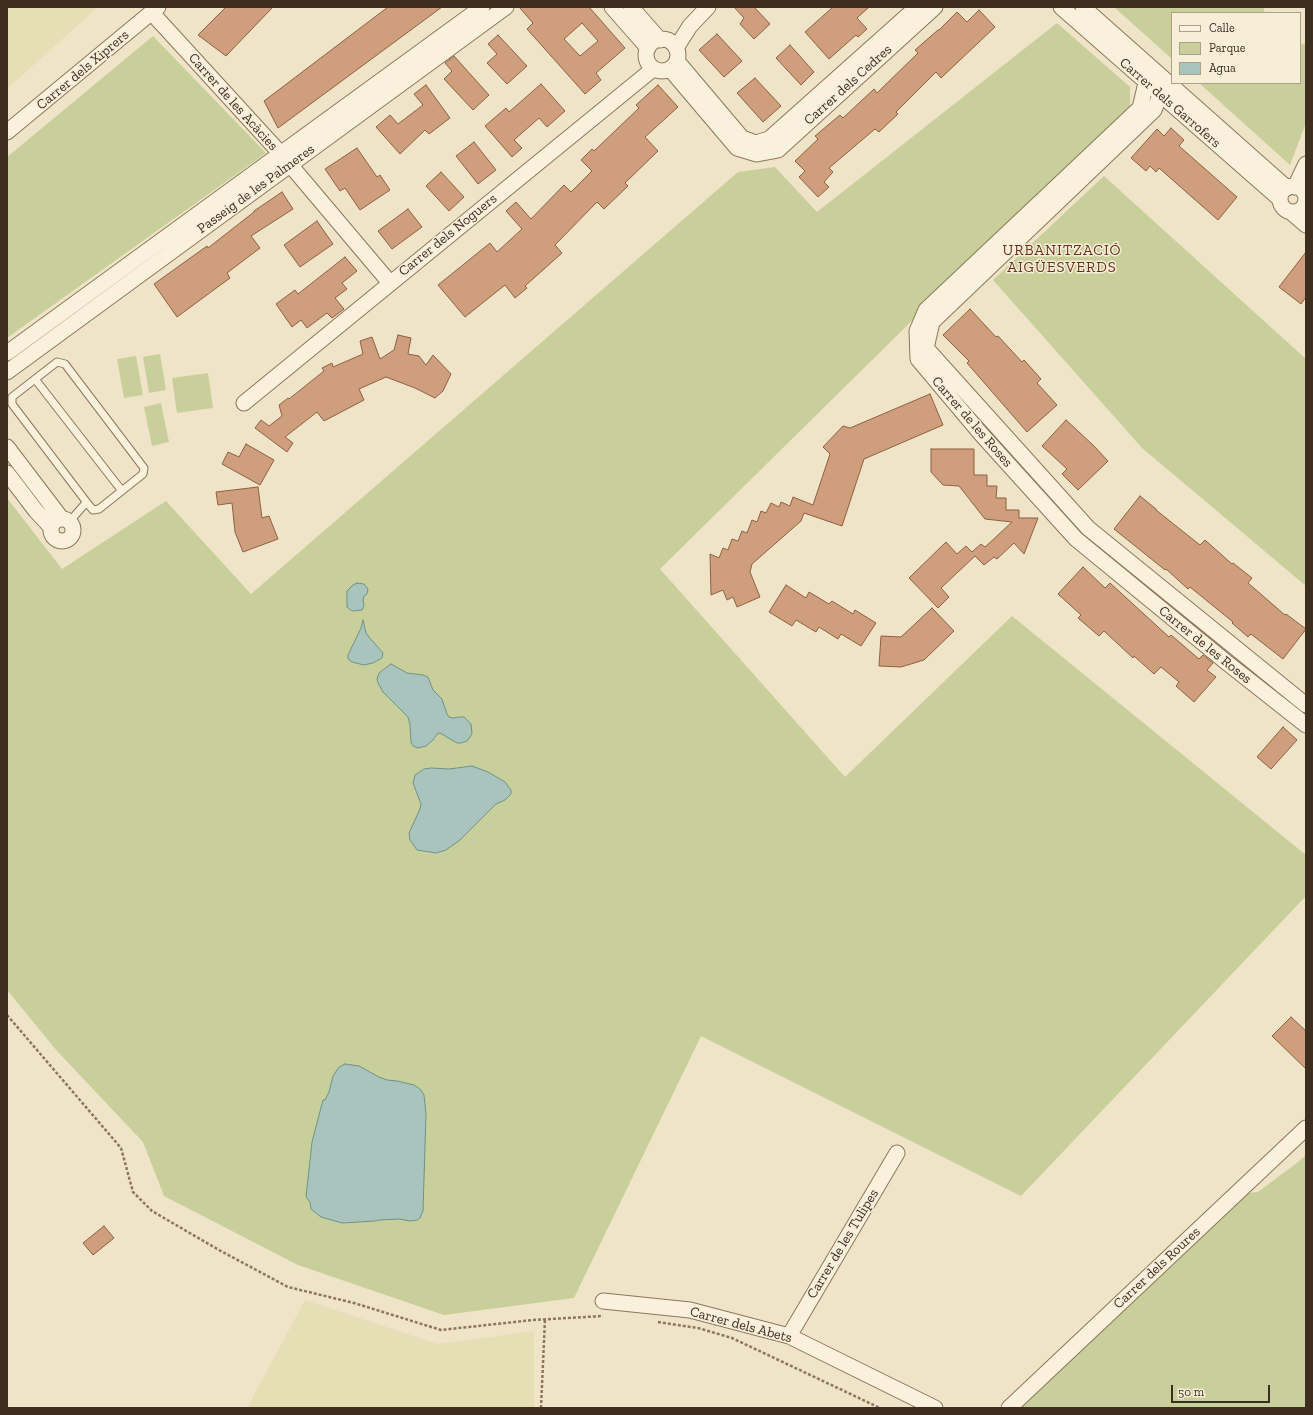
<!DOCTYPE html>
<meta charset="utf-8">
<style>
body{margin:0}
#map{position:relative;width:1313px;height:1415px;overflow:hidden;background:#f0e4c8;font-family:"Zilla Slab",serif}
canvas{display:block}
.frame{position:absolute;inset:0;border:8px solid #3d2e20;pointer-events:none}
.legend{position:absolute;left:1171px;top:12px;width:130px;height:72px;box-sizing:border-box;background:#f7eed8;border:1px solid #ada18e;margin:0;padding:5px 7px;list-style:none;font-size:12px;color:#3d2e20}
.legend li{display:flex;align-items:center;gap:8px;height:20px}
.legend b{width:20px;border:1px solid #ada18e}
.scale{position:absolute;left:1171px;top:1385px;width:99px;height:18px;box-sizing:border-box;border:2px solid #3d2e20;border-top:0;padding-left:5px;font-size:12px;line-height:14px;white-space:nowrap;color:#3d2e20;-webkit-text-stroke:3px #f7eed8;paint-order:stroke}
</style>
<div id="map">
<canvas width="1313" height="1415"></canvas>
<div class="frame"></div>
<ul class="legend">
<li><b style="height:5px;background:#faf1dc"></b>Calle</li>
<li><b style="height:11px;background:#c9cf9b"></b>Parque</li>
<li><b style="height:11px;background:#a9c4bc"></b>Agua</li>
</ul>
<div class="scale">50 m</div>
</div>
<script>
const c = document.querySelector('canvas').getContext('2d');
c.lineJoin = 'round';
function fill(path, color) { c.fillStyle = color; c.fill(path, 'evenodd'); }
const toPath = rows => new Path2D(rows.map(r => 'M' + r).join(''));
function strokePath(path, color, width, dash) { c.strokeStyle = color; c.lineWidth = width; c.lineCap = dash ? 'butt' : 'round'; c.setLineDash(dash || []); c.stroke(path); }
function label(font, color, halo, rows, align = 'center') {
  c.font = font + ' "Zilla Slab",serif'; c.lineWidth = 3; c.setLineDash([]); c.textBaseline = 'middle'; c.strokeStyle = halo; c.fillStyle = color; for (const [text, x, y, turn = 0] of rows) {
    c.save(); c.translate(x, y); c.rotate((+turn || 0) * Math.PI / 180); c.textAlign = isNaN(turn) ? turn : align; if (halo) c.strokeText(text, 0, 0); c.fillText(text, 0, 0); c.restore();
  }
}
const farmland = toPath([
 [7,7,98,7,7,89],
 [305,1300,437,1344,534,1331,534,1408,247,1408]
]);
const green = toPath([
 [1114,7,1265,7,1263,13,1172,13,1172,59],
 [1057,23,1130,87,1130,106,660,569,845,777,1012,616,1306,855,1306,896,1021,1196,701,1036,574,1298,444,1315,298,1265,164,1196,143,1142,57,1051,7,990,7,498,62,569,166,501,251,594,738,172,775,167,817,212],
 [153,36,266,153,7,338,7,157],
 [1300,43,1306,45,1306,123,1290,165,1199,83,1300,83],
 [1104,176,1306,359,1306,586,1142,448,993,280],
 [160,354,166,390,149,393,143,357],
 [136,356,143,395,124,398,117,359],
 [208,373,213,408,177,413,172,378],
 [161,403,169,442,152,446,144,407],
 [1306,1155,1306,1408,1015,1408,1245,1193,1258,1192,1298,1162]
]);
const water = toPath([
 [357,583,364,584,368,589,367,594,364,596,363,600,364,606,362,610,352,611,347,607,347,591,353,585,357,583],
 [363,620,366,633,369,637,383,653,382,658,373,663,364,665,352,662,348,659,348,655,361,628,363,620],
 [391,664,407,673,423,675,428,677,433,690,442,699,447,714,449,717,453,718,459,717,464,717,471,724,472,734,467,741,461,743,457,743,440,733,437,734,433,740,426,746,418,748,413,746,411,742,410,725,408,717,383,692,378,683,377,679,379,673,391,664],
 [472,766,488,772,505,782,511,790,511,794,505,800,496,804,460,840,446,850,436,853,417,850,410,840,409,833,420,809,421,804,413,783,415,775,424,769,431,768,449,769,472,766],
 [345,1064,359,1066,379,1077,387,1080,397,1081,414,1085,421,1090,424,1095,426,1114,423,1211,420,1218,417,1220,410,1221,399,1219,379,1220,375,1221,342,1223,321,1217,311,1209,310,1202,306,1197,312,1142,323,1100,325,1100,329,1092,333,1076,339,1067,345,1064]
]);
const building = toPath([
 [226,7,273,7,226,56,198,35,226,7],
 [388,7,442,7,278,128,264,101,388,7],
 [519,7,589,7,625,48,596,73,601,80,585,94,527,29,533,23,519,7],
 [582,23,598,41,580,56,564,39,582,23],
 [734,7,754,7,770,24,754,39,740,24,744,18,734,7],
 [833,7,869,7,857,18,867,29,858,37,856,35,829,59,805,32,833,7],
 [979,10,995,27,941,78,936,72,896,112,898,114,879,132,875,129,829,168,833,172,824,182,829,187,818,197,799,177,805,171,795,161,818,139,815,136,840,115,843,118,874,89,877,93,918,53,915,50,938,30,939,30,957,12,967,22,979,10],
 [717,34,742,61,724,77,699,50,717,34],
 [498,35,527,66,507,84,487,63,497,54,488,44,498,35],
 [790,45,814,72,801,85,776,58,790,45],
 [454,56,489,95,473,110,444,79,452,71,445,63,454,56],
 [755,78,781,106,763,122,737,93,755,78],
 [541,84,565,111,547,127,539,118,514,140,522,148,512,157,485,126,506,108,509,112,541,84],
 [426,85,450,118,429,134,425,130,400,154,376,127,390,115,398,124,423,105,414,94,426,85],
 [658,85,678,107,645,137,658,151,625,183,628,186,604,209,597,202,555,245,562,253,525,286,527,288,515,298,505,285,465,317,438,285,490,243,497,252,522,229,506,211,516,202,531,219,564,185,571,192,592,171,581,160,592,149,594,151,639,108,636,105,658,85],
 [1171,128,1184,140,1179,146,1237,197,1218,220,1159,168,1156,172,1150,166,1146,171,1131,158,1157,129,1164,136,1171,128],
 [474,142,496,170,478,184,456,156,474,142],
 [357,148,377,177,380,175,390,190,360,210,345,188,340,191,325,169,357,148],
 [441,172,464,197,449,211,426,186,441,172],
 [282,192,293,209,251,236,260,248,227,273,230,278,177,317,154,284,207,246,208,248,254,212,254,211,282,192],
 [408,209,422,227,392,249,378,231,408,209],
 [317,221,333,244,300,267,284,245,317,221],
 [1306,252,1306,297,1301,304,1279,287,1306,252],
 [345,257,357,271,342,283,347,289,335,298,344,309,332,318,327,313,307,328,301,320,292,327,276,304,295,290,298,294,345,257],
 [970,309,996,337,998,336,1022,362,1024,360,1041,379,1037,383,1057,405,1027,432,967,363,969,361,943,335,970,309],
 [398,335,411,338,408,354,419,356,426,365,433,355,451,374,443,391,435,398,415,388,386,377,359,389,364,400,324,421,317,412,285,437,293,443,287,452,255,428,261,420,269,426,282,416,279,405,288,398,289,399,324,371,322,368,332,363,333,367,363,354,360,341,372,337,380,359,394,350,398,335],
 [930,394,943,425,864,459,842,526,804,513,801,521,752,564,750,572,760,597,737,607,733,597,727,600,723,590,711,595,710,554,719,558,723,548,728,550,732,539,738,541,742,531,747,533,752,520,757,522,761,511,766,513,771,503,779,507,781,502,790,506,793,497,813,505,830,454,823,447,843,426,850,428,930,394],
 [1066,420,1093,445,1108,461,1078,490,1062,474,1067,469,1042,446,1066,420],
 [246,444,274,460,260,485,222,464,228,452,239,457,246,444],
 [931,449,974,449,974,475,987,475,987,486,997,486,996,498,1006,498,1006,510,1019,510,1019,518,1038,518,1024,554,1014,543,997,559,994,557,984,565,975,556,941,588,949,597,938,608,909,578,946,542,957,554,966,546,972,552,981,544,985,547,1012,522,985,519,959,486,943,485,931,472,931,449],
 [258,487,262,518,269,516,278,539,243,552,235,532,232,503,218,505,216,492,258,487],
 [1140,496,1156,509,1156,510,1200,545,1205,540,1232,564,1233,563,1252,578,1248,583,1285,615,1286,614,1306,629,1283,659,1251,634,1248,637,1232,623,1233,622,1190,587,1188,589,1166,569,1165,570,1114,529,1140,496],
 [1083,567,1105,588,1110,583,1169,637,1171,635,1199,659,1203,655,1213,663,1207,670,1216,677,1194,702,1176,686,1179,682,1161,667,1154,674,1134,656,1133,658,1104,631,1099,636,1078,618,1081,615,1058,594,1083,567],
 [786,585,806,598,809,592,829,604,832,601,853,614,855,610,876,623,861,646,841,634,838,639,819,627,816,632,796,620,792,626,769,612,786,585],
 [932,608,954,631,924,660,901,667,879,666,881,636,901,637,932,608],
 [1283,727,1297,740,1271,769,1257,757,1283,727],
 [1291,1017,1306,1031,1306,1069,1272,1036,1291,1017],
 [104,1226,114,1238,93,1255,83,1243,104,1226]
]);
const path = toPath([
 [7,1015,121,1148,133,1192,152,1211,219,1250,288,1287,354,1303,441,1330,533,1320,603,1316],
 [658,1322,698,1328,732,1338,880,1408],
 [541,1408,545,1319]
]);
const lane = toPath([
 [35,379,122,491],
 [70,521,84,505,88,504,12,404,12,397,57,362,65,364,144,468,143,474,99,509,93,510,88,504]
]);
const street = toPath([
 [612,7,648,48],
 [631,7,660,40],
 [1061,7,1280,199],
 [1083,7,1287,188],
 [152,13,281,154,390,283],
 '646 55a16 16 0 1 1 32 0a16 16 0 1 1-32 0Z',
 [676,48,690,26,708,7],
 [677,61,742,138,756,143,769,139,917,7],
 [670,69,737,148,757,154,778,150,935,7],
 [1146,83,1140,108,926,310,917,331,918,359,981,434,1076,539,1226,662,1306,725],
 [1168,83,1160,95,1154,110,932,322,926,348,1088,528,1306,705],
 [7,132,158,7],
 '1280 199a13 13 0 1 1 26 0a13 13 0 1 1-26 0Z',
 [1295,187,1306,164],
 [1291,212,1306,225],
 [7,353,482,7],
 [7,372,506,7],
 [244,403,653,69],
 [7,447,61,518],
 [7,473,36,511,51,527],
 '51 530a11 11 0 1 1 22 0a11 11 0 1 1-22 0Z',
 [603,1301,690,1310,789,1336,935,1408],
 [789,1336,897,1153],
 [1009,1408,1306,1128]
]);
const streetNames = [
 ["Carrer dels Xiprers",83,70,-40],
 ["Carrer dels Cedres",848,85,-42],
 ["Carrer de les Acàcies",233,102,48],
 ["Carrer dels Garrofers",1170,103,41],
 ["Passeig de les Palmeres",256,189,-36],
 ["Carrer dels Noguers",448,235,-39],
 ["Carrer de les Roses",972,422,49],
 ["Carrer de les Roses",1205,645,39],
 ["Carrer de les Tulipes",843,1244,-59],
 ["Carrer dels Roures",1157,1268,-43],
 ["Carrer dels Abets",741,1325,15]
];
const neighbourhoodNames = [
 ["URBANITZACIÓ",1062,251],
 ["AIGÜESVERDS",1062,268]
];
fill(farmland, '#e6deb5');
fill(green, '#c9cf9b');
fill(water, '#a9c4bc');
strokePath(water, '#6f938a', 1);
fill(building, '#cf9f7d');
strokePath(building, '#8d5f41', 1);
strokePath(lane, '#8d765c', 9);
strokePath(street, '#8d765c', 17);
strokePath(path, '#8d765c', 2.5, [3, 2]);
strokePath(lane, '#faf1dc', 7);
strokePath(street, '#faf1dc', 15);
label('14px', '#3d2e20', '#f7eed8', streetNames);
c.letterSpacing = '1px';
label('15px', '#6b2e1e', '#f7eed8', neighbourhoodNames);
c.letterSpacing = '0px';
</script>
